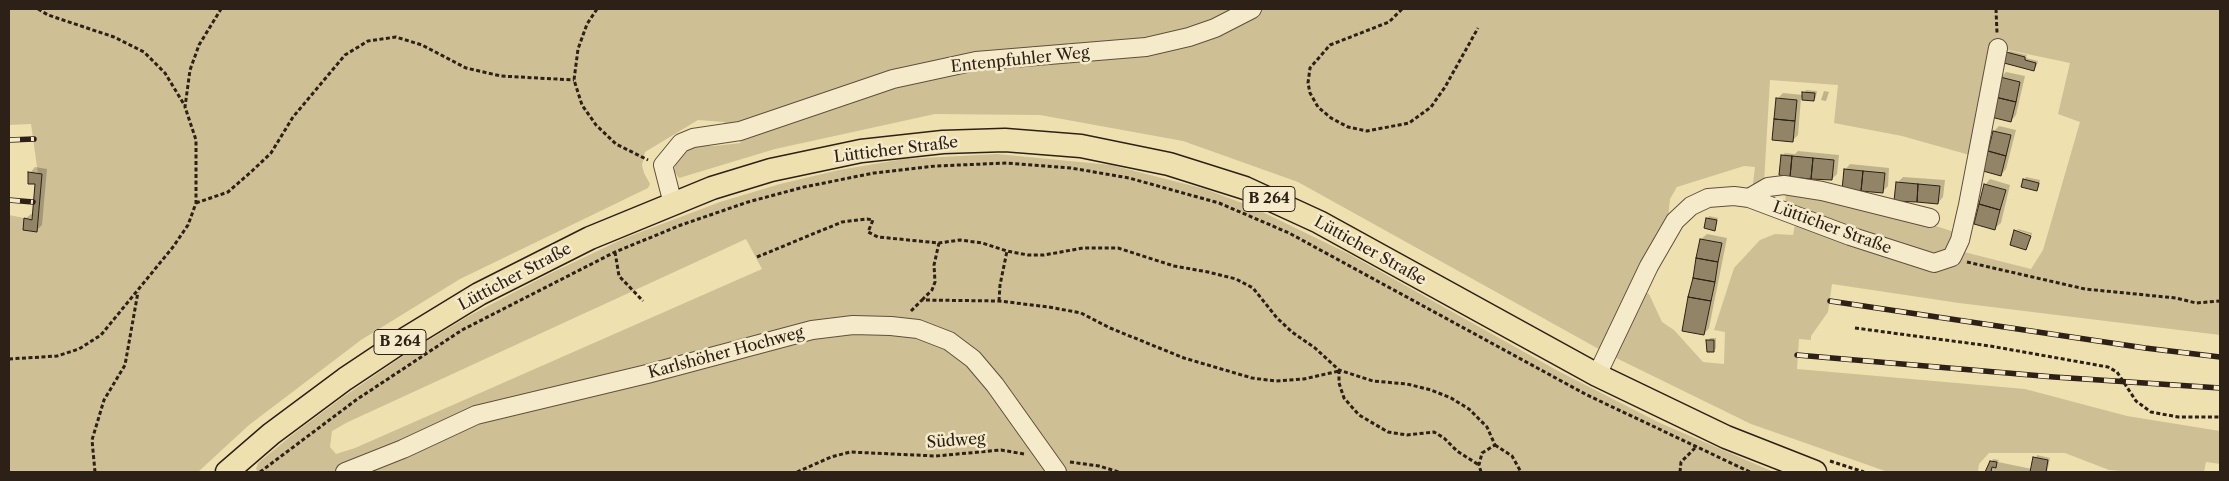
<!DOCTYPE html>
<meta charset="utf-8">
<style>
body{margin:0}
#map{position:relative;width:2229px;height:481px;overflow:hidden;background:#efe0af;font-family:"Libre Caslon Text",serif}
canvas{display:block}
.frame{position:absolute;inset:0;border:10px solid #2d2017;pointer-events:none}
</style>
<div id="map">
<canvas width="2229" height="481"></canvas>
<div class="frame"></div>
</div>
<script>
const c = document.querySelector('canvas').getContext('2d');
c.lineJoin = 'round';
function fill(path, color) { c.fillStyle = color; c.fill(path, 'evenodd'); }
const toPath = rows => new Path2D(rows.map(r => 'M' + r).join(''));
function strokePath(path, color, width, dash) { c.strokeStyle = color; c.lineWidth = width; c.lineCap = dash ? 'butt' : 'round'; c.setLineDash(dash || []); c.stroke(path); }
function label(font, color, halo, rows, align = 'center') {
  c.font = font + ' "Libre Caslon Text",serif'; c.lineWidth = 5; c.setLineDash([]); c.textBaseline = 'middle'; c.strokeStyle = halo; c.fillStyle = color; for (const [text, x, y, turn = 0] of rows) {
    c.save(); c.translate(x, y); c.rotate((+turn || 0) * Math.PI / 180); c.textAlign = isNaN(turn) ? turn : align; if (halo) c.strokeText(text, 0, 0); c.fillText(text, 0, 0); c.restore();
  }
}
const green = toPath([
 [9,9,2220,9,2220,335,1959,303,1832,284,1828,312,1811,336,1811,340,1799,339,1797,369,2025,389,2127,416,2220,431,2220,464,2206,462,2204,472,2136,472,2109,470,2065,453,1989,453,1979,464,1978,472,1888,472,1751,424,1606,353,1298,182,1183,141,1040,115,935,114,775,149,679,178,674,171,677,157,693,146,714,146,741,143,724,122,698,120,645,152,642,165,644,173,650,184,648,188,460,279,361,340,249,425,198,472,9,472,9,215,24,218,24,230,37,232,42,174,38,174,31,124,9,125],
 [1994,47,2070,63,2058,114,2080,122,2043,250,2031,269,1960,251,1964,235,1926,223,1785,187,1786,206,1796,219,1793,235,1775,234,1760,240,1734,268,1714,330,1725,332,1724,364,1703,362,1674,330,1662,322,1649,294,1630,287,1668,218,1670,199,1677,187,1744,166,1755,167,1752,191,1764,183,1770,80,1838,85,1834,123,1902,136,1973,156],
 [997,154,1111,165,1205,189,1250,206,1349,254,1560,372,1660,423,1774,472,258,472,256,469,258,463,292,435,343,397,409,352,467,317,547,275,625,238,720,202,780,184,839,170,904,159],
 [746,239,762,269,355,448,336,454,330,447,332,431,348,422]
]);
const shadow = toPath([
 [2010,51,2027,55,2026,58,2038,61,2036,67,2034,70,2008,53],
 [2006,72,2025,76,2016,115,2011,121,2001,77],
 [1806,90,1817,91,1816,97,1814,100,1801,98,1798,135,1792,141,1777,99,1783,93,1803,95],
 [1824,91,1829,92,1826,101,1821,100],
 [1999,126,2016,130,2006,169,2001,175,1994,131],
 [1798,151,1839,155,1837,174,1832,179,1782,156,1785,153,1795,154],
 [1850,164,1889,168,1888,186,1882,192,1845,170],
 [35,167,47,169,42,225,37,230,25,219,31,214,34,214,37,183,30,173],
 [1903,177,1945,180,1943,197,1938,203,1897,183],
 [2026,177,2040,180,2039,187,2036,190,2024,180],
 [1990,179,2010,185,2001,223,1995,228,1985,185],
 [1709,216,1718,218,1714,229,1707,219],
 [2018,229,2032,233,2032,235,2017,230],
 [1707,234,1727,238,1709,328,1704,334,1683,330,1701,239],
 [1710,338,1716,338,1716,348,1714,351,1708,341],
 [2037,455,2050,458,2047,472,1987,472,1993,459,1999,460,1998,462,2032,469]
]);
const building = toPath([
 [2006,52,2025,57,2025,60,2036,63,2034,71,2004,63,2006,52],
 [2000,77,2020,82,2016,102,1995,97,2000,77],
 [1802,92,1815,93,1814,101,1802,100,1802,92],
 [1995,97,2016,102,2011,122,1991,117,1995,97],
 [1776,98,1797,100,1795,121,1774,119,1776,98],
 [1774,119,1795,121,1793,142,1772,140,1774,119],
 [1993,131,2011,135,2006,156,1988,151,1993,131],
 [1988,151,2006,156,2001,176,1983,171,1988,151],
 [1781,155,1792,156,1790,177,1779,175,1781,155],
 [1792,156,1813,158,1811,179,1790,177,1792,156],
 [1813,158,1834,160,1832,180,1811,179,1813,158],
 [1844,169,1863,171,1861,191,1842,190,1844,169],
 [1863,171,1885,173,1883,193,1861,191,1863,171],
 [28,172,42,174,37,232,23,230,24,218,32,220,35,184,28,184,28,172],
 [2023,179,2039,183,2037,191,2021,187,2023,179],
 [1896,182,1918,184,1917,202,1894,201,1896,182],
 [1918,184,1940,186,1938,204,1917,202,1918,184],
 [1984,184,2006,190,2000,210,1979,204,1984,184],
 [1979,204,2000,210,1995,230,1974,224,1979,204],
 [1706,218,1717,220,1715,231,1704,228,1706,218],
 [2014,230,2031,236,2026,250,2010,245,2014,230],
 [1700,239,1722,243,1718,262,1696,258,1700,239],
 [1696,258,1718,262,1715,282,1693,278,1696,258],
 [1693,278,1715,282,1711,301,1688,297,1693,278],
 [1688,297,1711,301,1704,335,1682,331,1688,297],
 [1706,340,1714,340,1714,352,1707,352,1706,340],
 [2033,457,2048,460,2046,472,2030,472,2033,457],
 [1990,461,1997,462,1996,468,1992,467,1991,472,1985,472,1990,461]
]);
const path = toPath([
 [38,9,48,15,114,37,144,52,165,73,185,106],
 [597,9,587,24,578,49,574,80,582,105,596,125,616,144,648,160],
 [1402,9,1389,22,1330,45,1310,68,1308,83,1310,93,1318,107,1331,118,1348,127,1367,131,1409,123,1431,107,1445,87,1478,28],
 [1996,9,1997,33],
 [196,203,228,192,252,171,271,153,293,117,345,55,368,41,396,37,422,45,466,68,501,76,574,80],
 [615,252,619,276,643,301],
 [757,257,842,222,867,219,873,220,868,232,878,237,939,243,960,240,982,243,1007,251,1028,255,1044,255,1083,248,1118,248,1174,266,1208,272,1236,279,1253,288,1277,318,1292,332,1315,348,1339,370,1373,381,1407,384,1431,390,1451,398,1469,409,1487,427,1495,445],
 [1967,262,2085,289,2176,298,2196,303,2220,301],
 [922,300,932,290,935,282,934,265,939,243],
 [999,301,1000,285,1007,251],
 [911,311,922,300,999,301,1049,307,1081,313,1110,328,1184,358,1252,378,1276,381,1304,379,1339,371],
 [1855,328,1990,346,2108,367,2117,372,2136,401,2151,412,2178,417,2220,417],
 [9,359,57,356,79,349,101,335,173,247,188,225,196,203,196,140,185,107,190,70,199,45,221,9],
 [1339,370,1339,383,1344,398,1359,415,1388,432,1407,435,1434,432,1444,438,1457,451,1479,465],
 [1495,445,1512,456,1521,472],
 [1830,461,1864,472],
 [1070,462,1099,466,1119,472],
 [95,472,92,440,104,400,125,365,138,292],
 [260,472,356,400,462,330,615,252,681,225,748,202,804,187,874,173,936,166,1007,163,1071,168,1129,178,1219,203,1289,233,1587,395,1750,472],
 [797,472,831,457,850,452,936,456,1001,450,1024,454],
 [1481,472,1479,465,1482,453,1495,445],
 [1680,472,1681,462,1695,448]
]);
const minor = toPath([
 [1749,198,1768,187,1784,185,1822,191,1930,218],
 [673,204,663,165,681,143,693,138,740,131,893,79,976,61,1146,47,1189,37,1215,28,1252,9],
 [1597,375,1649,266,1675,221,1691,206,1708,198,1734,196,1749,198,1850,236,1934,263,1952,257,1960,240,1968,205,1998,48],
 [345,472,403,449,476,415,647,374,812,330,853,325,891,326,918,329,949,341,973,359,995,385,1057,472]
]);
const major = toPath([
 [227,472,271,434,345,379,402,341,479,294,590,238,712,188,771,170,861,151,943,142,1005,140,1081,146,1169,164,1245,188,1319,222,1597,375,1726,437,1815,472]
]);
const rail = toPath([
 [9,140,34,139],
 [9,200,33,202],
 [1830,301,2145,348,2220,357],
 [1797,355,2054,377,2220,388]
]);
const shields = [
 [1269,199,52],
 [400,342,52]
];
const shieldNames = [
 ["B 264",1269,199],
 ["B 264",400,342]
];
const streetNames = [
 ["Entenpfuhler Weg",1020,60,-6],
 ["Lütticher Straße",896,150,-7],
 ["Lütticher Straße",1832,228,20],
 ["Lütticher Straße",1370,251,29],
 ["Lütticher Straße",515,277,-28],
 ["Karlshöher Hochweg",726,353,-15],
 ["Südweg",956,441,-4]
];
fill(green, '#cebf95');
fill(shadow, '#0003');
fill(building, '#928466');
strokePath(building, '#2d2017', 1);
strokePath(minor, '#5e503d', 20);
strokePath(major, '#2d2017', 25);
strokePath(path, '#2d2017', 3, [4, 2.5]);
strokePath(minor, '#f5ebcb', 18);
strokePath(major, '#efe0af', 22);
strokePath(rail, '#2d2017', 5.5);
strokePath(rail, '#f5ebcb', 4, [11]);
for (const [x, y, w] of shields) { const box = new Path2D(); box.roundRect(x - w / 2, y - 12.5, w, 25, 4); c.fillStyle = '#f5ebcb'; c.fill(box); strokePath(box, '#2d2017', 1); }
label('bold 15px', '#2d2017', null, shieldNames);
label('16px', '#2d2017', '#f5ebcb', streetNames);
</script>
